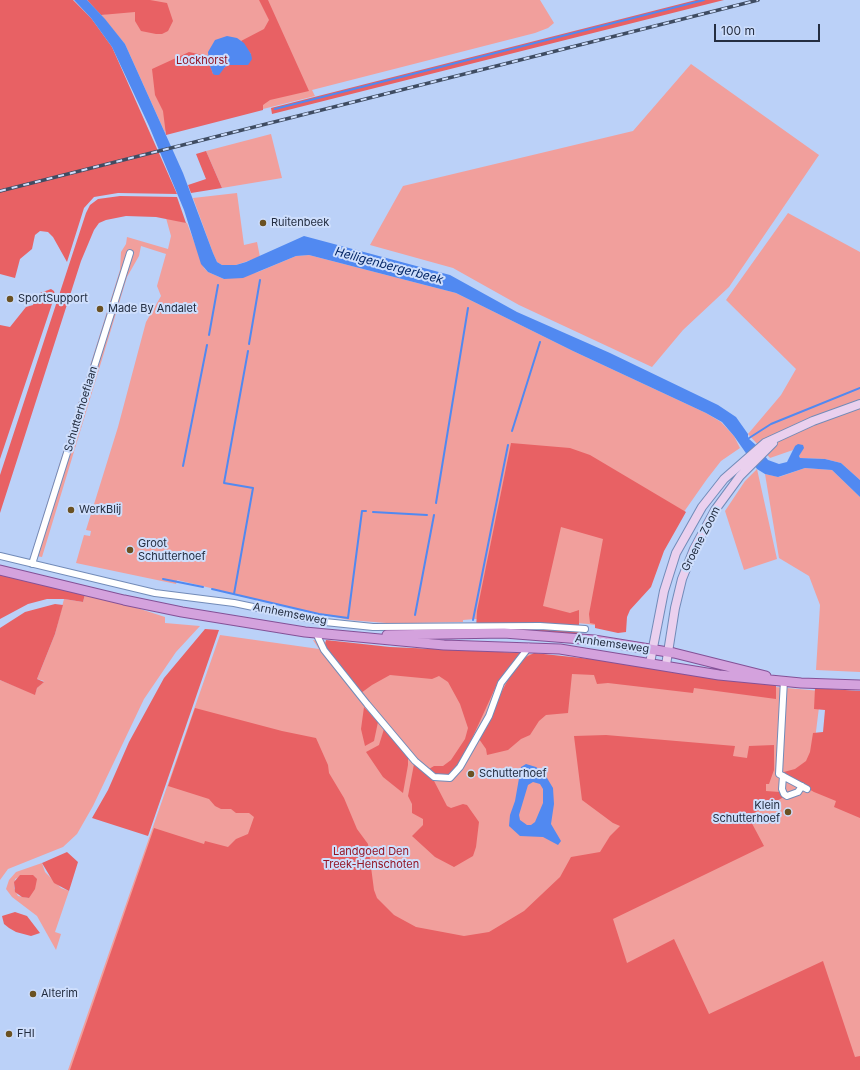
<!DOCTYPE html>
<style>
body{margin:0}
#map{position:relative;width:860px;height:1070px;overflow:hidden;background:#bbd1f8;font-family:Inter,sans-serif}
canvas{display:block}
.scale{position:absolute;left:714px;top:24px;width:106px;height:18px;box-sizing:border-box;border:2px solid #242e41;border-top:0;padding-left:5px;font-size:12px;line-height:14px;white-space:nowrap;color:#242e41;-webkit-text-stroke:3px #cedefc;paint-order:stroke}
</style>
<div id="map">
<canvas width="860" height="1070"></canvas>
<div class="scale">100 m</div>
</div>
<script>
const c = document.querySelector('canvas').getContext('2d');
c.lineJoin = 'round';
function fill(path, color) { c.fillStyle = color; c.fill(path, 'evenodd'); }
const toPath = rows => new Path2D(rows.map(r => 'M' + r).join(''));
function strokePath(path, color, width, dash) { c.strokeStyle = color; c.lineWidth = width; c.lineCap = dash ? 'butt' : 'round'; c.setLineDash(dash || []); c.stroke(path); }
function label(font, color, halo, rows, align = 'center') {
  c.font = font + ' Inter,sans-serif'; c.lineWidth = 4; c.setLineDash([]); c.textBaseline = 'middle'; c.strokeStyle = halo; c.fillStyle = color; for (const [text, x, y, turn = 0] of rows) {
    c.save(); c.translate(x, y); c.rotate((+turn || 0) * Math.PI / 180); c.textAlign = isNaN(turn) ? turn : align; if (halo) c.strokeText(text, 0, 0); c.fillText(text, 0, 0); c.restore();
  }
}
const green = toPath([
 [95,0,540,0,554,23,548,28,535,33,312,90,315,96,167,133,165,130,166,135,125,44,101,15,107,14],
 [691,64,819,155,729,287,683,330,652,367,519,305,453,268,370,245,403,186,633,131],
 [271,134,282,178,222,188,206,151],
 [237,193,244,245,257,242,260,257,236,265,222,265,217,262,213,253,193,198],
 [788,213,860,252,860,480,841,463,825,459,800,458,799,456,802,450,795,446,793,450,770,458,748,434,781,395,796,369,726,300],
 [166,218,187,223,204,268,208,272,224,279,258,272,296,256,309,255,456,293,573,351,706,413,721,422,734,436,740,448,721,461,707,479,674,526,646,559,622,630,588,624,528,619,475,619,463,620,463,622,412,623,411,625,349,620,240,596,240,595,177,580,176,584,76,563,84,535,90,536,91,531,86,530,118,427,146,322,161,296,157,286,166,254,141,246,139,256,127,277,42,557,31,555,120,270,121,252,126,244,127,237,168,249,171,236],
 [805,468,832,470,860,497,860,672,816,670,820,605,809,576,779,558,765,474,779,477],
 [757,469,777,559,744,570,725,511,745,481],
 [85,594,131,606,165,617,165,623,200,626,176,652,144,699,93,806,77,834,63,847,8,869,0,880,0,680,35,694,37,688,44,681,37,679,55,634,64,599,83,602],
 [220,635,319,649,313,640,355,646,549,655,764,686,821,691,809,788,860,809,860,1070,68,1070],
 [42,863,45,872,61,888,69,891,55,932,61,934,56,950,37,916,12,897,6,889,9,880,16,872],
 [23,875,33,875,29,898,18,896,14,888,15,879]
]);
const forest = toPath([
 [0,0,73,0,91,18,112,47,177,194,118,193,94,197,84,208,67,262,53,237,48,232,40,231,35,235,32,249,20,259,15,278,0,274],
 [87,0,150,0,167,3,173,21,168,31,162,34,156,34,141,31,135,21,135,12,101,15],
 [259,0,268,0,309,91,270,100,263,105,263,110,166,135,163,111,155,95,152,69,189,52,207,56,213,74,229,65,241,65,251,54,241,41,264,29,269,20],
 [696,0,724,0,272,114,271,108],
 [206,151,222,188,191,193,188,185,206,179,196,154],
 [120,196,177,197,186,223,156,217,126,216,106,220,99,223,94,230,81,261,0,513,0,475,86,213,90,205,98,199],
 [51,289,54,291,55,295,0,459,0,325,10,327,26,307,33,305,35,298,40,293],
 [511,443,570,448,590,455,686,512,664,551,651,587,630,610,627,617,626,632,618,633,595,628,595,624,590,623,589,614,603,539,561,527,543,606,570,613,579,610,579,634,540,631,476,629,477,611],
 [0,574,85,594,83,602,64,599,47,599,28,604,0,619],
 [55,604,63,605,55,634,37,679,44,682,37,688,35,695,0,680,0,628,25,612],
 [205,629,219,630,148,836,92,818,108,790,129,742,164,678],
 [326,640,390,647,522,653,508,668,497,684,464,756,453,771,446,776,438,775,429,769,434,766,443,766,451,760,465,739,468,728,460,704,448,682,439,676,432,679,390,675,372,685,361,693,328,650,325,645],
 [534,653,610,661,776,684,776,699,694,688,693,693,608,683,597,684,594,675,572,674,568,713,546,715,539,721,530,735,521,739,508,750,487,755,486,749,479,739,484,725,511,674,526,657],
 [815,688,860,691,860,818,834,807,836,801,814,792,780,773,795,769,806,761,810,752,813,733,823,732,825,710,814,709],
 [364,707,378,722,374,741,365,746,361,729],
 [195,708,282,731,316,738,328,765,329,773,344,798,357,829,368,844,374,890,377,898,394,915,416,927,464,936,489,932,524,911,560,877,571,857,600,852,610,836,620,826,613,823,582,800,574,736,606,735,735,746,733,756,747,758,749,746,774,745,774,770,769,784,766,784,766,791,780,792,784,797,748,816,764,846,613,919,627,963,674,939,709,1014,823,961,855,1057,860,1056,860,1070,70,1070,154,828,204,844,205,841,228,847,236,839,248,834,254,817,249,813,236,813,231,809,221,809,215,806,209,799,168,786],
 [384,729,408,756,408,765,403,793,383,777,366,752,379,745],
 [414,764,432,777,447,806,451,808,463,804,467,805,479,822,476,847,473,856,454,867,435,857,412,836,423,825,423,819,412,813,412,804,408,796],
 [67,852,78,862,69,891,54,883,42,863],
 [20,875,33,875,37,879,35,889,29,898,22,897,15,892,14,882],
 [15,912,27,916,40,933,31,936,16,932,9,928,4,924,2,916]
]);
const water = toPath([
 [74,0,87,0,105,19,125,44,183,173,213,253,217,262,222,265,236,265,246,262,304,236,450,275,517,312,610,353,718,405,736,417,748,434,748,438,757,446,768,460,779,464,787,462,795,446,798,444,803,445,804,448,799,456,800,458,825,459,841,463,860,480,860,497,832,470,805,468,778,477,765,474,757,469,734,436,722,422,706,413,573,351,456,293,309,255,296,256,243,278,224,279,208,272,201,264,184,210,149,126,112,47,91,18],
 [227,36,237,38,244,43,251,54,252,59,248,65,229,65,225,67,219,75,215,75,213,74,209,63,208,52,215,40],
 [526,764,536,767,544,773,553,788,554,804,551,824,561,841,558,845,543,837,520,836,509,826,510,815,515,801,521,767],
 [533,782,540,784,543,789,543,803,535,822,531,825,527,825,520,820,519,815,528,785]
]);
const stream = toPath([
 [275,109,704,0],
 [209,335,218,285],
 [249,344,260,280],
 [512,431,540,342],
 [746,440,771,424,860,388],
 [183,466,207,345],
 [436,503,468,308],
 [373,512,427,515],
 [163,579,203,587],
 [212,589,319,614,348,618,362,511,366,511],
 [234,594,253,488,224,483,248,351],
 [415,615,434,515],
 [473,620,508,445]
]);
const minor = toPath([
 [0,556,155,593,234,603,325,622,373,627,540,626,585,629],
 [32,564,130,253],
 [316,633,324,650,367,704,415,761,434,777,450,778,460,767,489,716,501,683,529,647],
 [784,680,779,774,807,789],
 [783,776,782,789,784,794,787,796,798,792,802,786]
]);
const secondary = toPath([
 [650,663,664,591,676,553,702,507,724,479,765,443,813,421,860,404],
 [666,665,675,608,682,579,694,549,715,510,740,476,773,443]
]);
const primary = toPath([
 [0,570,124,600,182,612,305,632,444,645,560,649,719,675,801,683,860,685],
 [387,635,504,633,594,640,674,653,766,676]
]);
const rail = toPath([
 [0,191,758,0]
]);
const markers = [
 [263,223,4,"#6a5122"],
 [10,299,4,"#6a5122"],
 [100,309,4,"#6a5122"],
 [71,510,4,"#6a5122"],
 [130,550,4,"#6a5122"],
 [471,774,4,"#6a5122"],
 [788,812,4,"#6a5122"],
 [33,994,4,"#6a5122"],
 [9,1034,4,"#6a5122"]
];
const parkNames = [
 ["Lockhorst",202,61],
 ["Landgoed Den",371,852],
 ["Treek-Henschoten",371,865]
];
const poiNames = [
 ["Ruitenbeek",271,223],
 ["SportSupport",18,299],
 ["Made By Andalet",108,309],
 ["WerkBlij",79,510],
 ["Groot",138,544],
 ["Schutterhoef",138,557],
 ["Schutterhoef",479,774],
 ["Klein",780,806,"right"],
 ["Schutterhoef",780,819,"right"],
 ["Alterim",41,994],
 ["FHI",17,1034]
];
const streetNames = [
 ["Schutterhoeflaan",81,409,-73],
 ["Groene Zoom",701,539,-63],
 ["Arnhemseweg",290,614,11],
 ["Arnhemseweg",612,644,8]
];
const waterNames = [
 ["Heiligenbergerbeek",389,266,15]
];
fill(green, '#f19f9c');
fill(forest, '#e86164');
fill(water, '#5189f1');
strokePath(stream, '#5189f1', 2);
strokePath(minor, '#728bb8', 8);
strokePath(secondary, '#728bb8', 10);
strokePath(primary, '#845197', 11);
strokePath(minor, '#fff', 6);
strokePath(secondary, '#ead0ee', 8);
strokePath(primary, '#d4a2dd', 9);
strokePath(rail, '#3f4c62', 3.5);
strokePath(rail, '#cedefc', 2, [6]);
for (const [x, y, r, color] of markers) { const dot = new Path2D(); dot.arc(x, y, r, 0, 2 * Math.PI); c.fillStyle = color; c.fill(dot); strokePath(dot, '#cedefc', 1.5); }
label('11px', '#931625', '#cedefc', parkNames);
label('11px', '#242e41', '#cedefc', poiNames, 'left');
label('11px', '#242e41', '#cedefc', streetNames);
label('italic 12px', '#062867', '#cedefc', waterNames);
</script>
